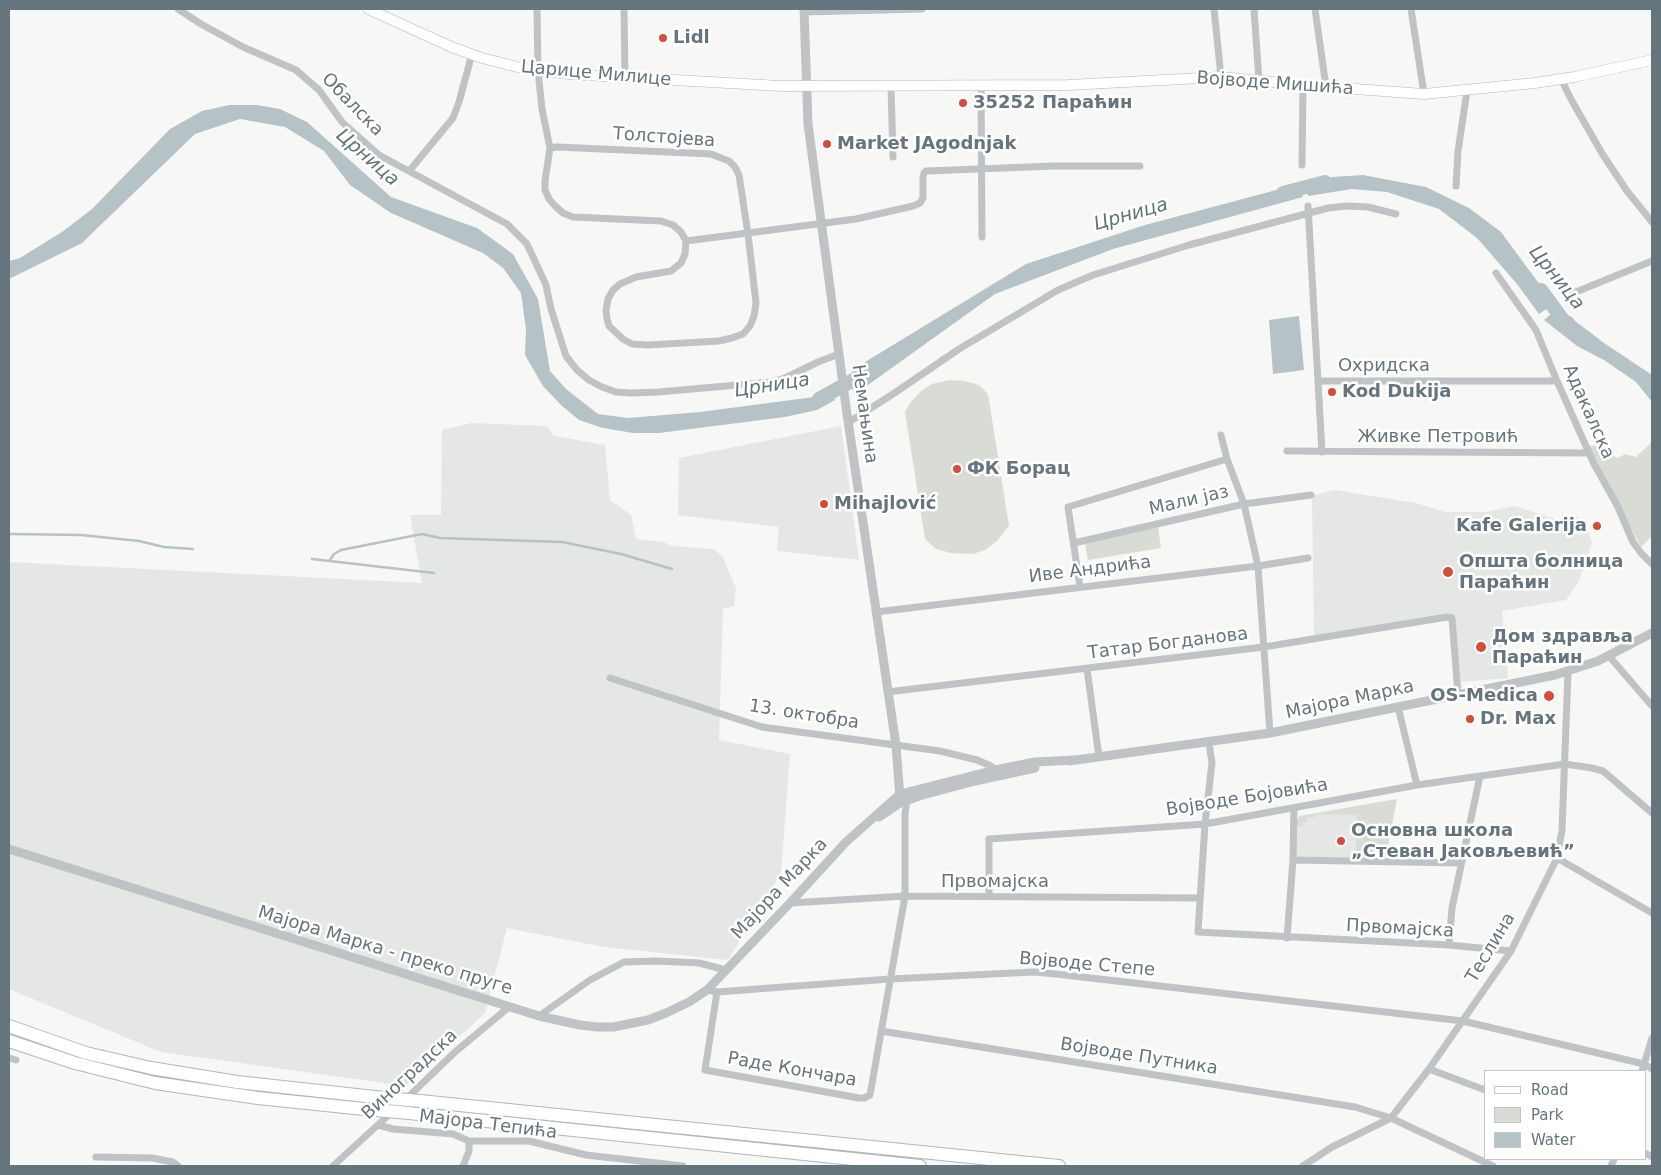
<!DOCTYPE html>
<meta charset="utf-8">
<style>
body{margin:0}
#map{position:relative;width:1661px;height:1175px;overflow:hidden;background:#f7f7f5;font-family:"DejaVu Sans",sans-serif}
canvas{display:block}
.frame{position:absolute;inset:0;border:10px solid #65757d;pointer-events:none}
.legend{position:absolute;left:1484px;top:1070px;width:162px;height:90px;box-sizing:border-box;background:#fff;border:1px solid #c1c8cb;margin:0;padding:6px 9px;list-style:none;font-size:15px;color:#65757d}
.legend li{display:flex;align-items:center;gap:10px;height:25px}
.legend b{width:25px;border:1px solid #c1c8cb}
</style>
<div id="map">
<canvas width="1661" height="1175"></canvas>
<div class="frame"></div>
<ul class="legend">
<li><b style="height:6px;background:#fff"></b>Road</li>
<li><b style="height:14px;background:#d8dcd4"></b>Park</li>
<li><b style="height:14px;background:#b6c3c6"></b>Water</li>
</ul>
</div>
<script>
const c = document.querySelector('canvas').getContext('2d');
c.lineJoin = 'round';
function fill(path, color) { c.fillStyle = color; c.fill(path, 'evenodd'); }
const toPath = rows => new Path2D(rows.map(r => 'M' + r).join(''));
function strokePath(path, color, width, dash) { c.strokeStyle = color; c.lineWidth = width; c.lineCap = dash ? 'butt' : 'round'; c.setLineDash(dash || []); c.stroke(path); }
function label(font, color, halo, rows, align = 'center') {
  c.font = font + ' "DejaVu Sans",sans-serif'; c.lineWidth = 5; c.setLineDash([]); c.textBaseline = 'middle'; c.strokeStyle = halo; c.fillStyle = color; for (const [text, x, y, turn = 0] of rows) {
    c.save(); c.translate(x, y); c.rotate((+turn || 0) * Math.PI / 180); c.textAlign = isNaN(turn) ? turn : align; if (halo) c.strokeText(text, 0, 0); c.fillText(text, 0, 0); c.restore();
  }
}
const built = toPath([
 [471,423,547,426,554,436,605,445,610,500,631,515,636,539,663,542,672,546,713,549,722,556,736,588,734,606,723,609,719,740,790,754,781,873,728,960,604,947,507,928,485,1013,406,1086,161,1052,9,989,9,562,422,583,410,515,441,515,442,430],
 [841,426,859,560,777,551,779,527,678,515,679,458],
 [1334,490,1416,503,1445,512,1486,512,1514,506,1559,520,1573,514,1585,523,1592,542,1578,583,1566,600,1502,611,1508,678,1460,682,1454,615,1314,638,1312,496],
 [1397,799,1385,861,1296,860,1295,822,1300,816]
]);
const green = toPath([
 [950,380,964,381,979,385,988,394,1009,526,997,541,985,550,973,554,951,553,936,549,925,539,905,412,910,403,921,391,932,384],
 [1652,442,1652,536,1641,547,1600,470,1589,446,1601,445,1611,455,1618,458,1625,454,1636,457],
 [1158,527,1161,548,1088,560,1085,544],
 [1397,799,1385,861,1356,860,1357,815,1316,814,1316,817,1307,817,1307,822,1303,822,1303,826,1295,826,1295,822,1300,816]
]);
const water = toPath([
 [229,105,257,105,280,109,307,122,391,197,477,228,513,254,538,299,550,371,566,389,598,414,628,418,700,412,814,397,833,387,835,400,817,410,785,417,659,433,633,433,603,428,579,420,561,405,543,386,525,355,526,329,521,293,503,268,483,253,391,213,350,185,324,151,285,127,240,119,195,134,82,243,9,279,9,261,20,258,62,232,92,209,170,129,202,111],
 [1363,175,1426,187,1469,208,1501,232,1554,304,1539,314,1517,284,1477,238,1439,209,1387,192,1352,189,1308,196,1307,181,1333,177],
 [1299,184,1303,197,1113,249,995,294,854,395,852,370,1026,264,1145,225],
 [1558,308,1604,343,1652,375,1652,402,1636,382,1604,360,1577,346,1544,320],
 [1299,316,1304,370,1273,374,1269,320]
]);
const stream = toPath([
 [9,534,81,535,139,541,164,547,193,549],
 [312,559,434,573],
 [330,560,334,554,341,550,422,534,440,538,562,542,621,554,672,569]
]);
const river = toPath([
 [1283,193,1325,182],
 [1541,290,1563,320,1568,323],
 [819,399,868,372]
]);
const minor = toPath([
 [178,9,201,24,243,47,296,70,319,90,342,122,379,155,507,224,527,244,546,285,551,309,566,356,577,370,589,380,602,387,616,392,631,393,659,392,771,382,785,378,818,362,839,354],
 [537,9,538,71,542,109,550,148,545,181,545,190,549,199,555,206,563,213,573,217,661,221,673,225,681,232,686,241],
 [624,9,625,78],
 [1214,9,1221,77],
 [1254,9,1259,81],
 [1315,9,1326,87],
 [1411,9,1424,94],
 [804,12,922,9],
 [1561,79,1572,101,1603,155,1627,191,1652,222],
 [981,86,982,237],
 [891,87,893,157],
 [550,148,557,147,711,154,729,161,735,167,739,175,748,234,756,303,754,316,750,326,743,334,732,338,719,341,648,345,632,344,623,339,609,326,607,319,606,310,608,299,613,290,620,284,636,277,671,271,681,263,685,254,686,241],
 [1302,165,1303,85],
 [410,170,453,118,459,102,472,54],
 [1456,186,1458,151,1467,91],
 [1308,206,1322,452],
 [686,241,856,219,913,206,920,203,923,198,923,177,924,173,926,171,1054,166,1140,166],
 [1496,273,1536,330,1557,381,1594,464,1617,505,1633,542,1641,553,1652,564],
 [1566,296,1652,261],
 [1318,381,1557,381],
 [849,422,893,394,959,349,1058,290,1093,275,1189,245,1328,208,1347,206,1368,207,1396,214],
 [1221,435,1227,459,1244,504,1258,566,1270,733],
 [1287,451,1589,453],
 [1074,543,1244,504,1311,495],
 [1080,587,1068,507,1227,459],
 [876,612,1258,566,1308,558],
 [1609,656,1652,706],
 [1087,669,1099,757],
 [610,678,762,727,940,751,977,760,991,766,995,770],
 [887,692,1264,647,1447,617,1452,618,1458,695],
 [1398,707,1417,785],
 [1209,743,1212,763,1205,824,1198,932,1449,945,1511,951],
 [1557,858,1652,913],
 [1293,860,1461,863],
 [989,897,989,839,1205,824,1417,785,1565,764,1592,768,1603,771,1652,813],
 [790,903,905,896,1200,898],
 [1287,938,1293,860,1294,808],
 [1449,945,1452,908,1480,776],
 [707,990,717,992,890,979,1034,972,1056,974,1463,1021,1644,1064,1652,1069],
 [717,992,705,1070,859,1098,864,1098,870,1095,905,896,905,814,907,800],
 [539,1016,590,980,624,962,657,961,699,963,726,970],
 [881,1031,1355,1107,1391,1118,1493,1166],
 [9,1058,16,1060],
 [1429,1069,1485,1090],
 [1642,1071,1652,1038],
 [405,1100,455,1052,509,1007],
 [378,1125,393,1129,453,1134,469,1141,529,1141,586,1155,683,1166],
 [1645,1153,1652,1157],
 [96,1157,152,1158,173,1162,178,1166],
 [333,1166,392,1112],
 [463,1166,469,1151,469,1141],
 [1303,1166,1332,1147,1391,1118,1429,1069,1511,951,1557,858,1562,830,1568,672],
 [1611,1166,1614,1159]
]);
const tertiary = toPath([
 [804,9,808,124,847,414,896,745,900,798],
 [1069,761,1270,733,1555,675,1598,661,1652,633],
 [879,817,900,803,919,796,975,781,1035,768],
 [9,849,539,1016,580,1025,597,1027,613,1027,648,1020,666,1013,689,1002,707,990,790,903,846,842,900,794,995,770,1035,762,1075,760]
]);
const secondary = toPath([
 [368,9,454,48,482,58,525,69,568,74,781,86,1068,85,1221,77,1314,86,1424,94,1535,83,1574,77,1652,60]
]);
const motorway = toPath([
 [9,1026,86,1053,151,1068,237,1082,375,1097],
 [9,1041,75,1063,155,1083,258,1098,364,1109],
 [420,1101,1059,1166],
 [409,1113,920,1166]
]);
const motorwayBridge = toPath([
 [375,1097,420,1101],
 [364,1109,409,1113]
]);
const markers = [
 [663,38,5,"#d54c38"],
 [963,103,5,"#d54c38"],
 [827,144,5,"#d54c38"],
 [1332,392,5,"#d54c38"],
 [957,469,5,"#d54c38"],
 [824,504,5,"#d54c38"],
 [1597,526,5,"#d54c38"],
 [1448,572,6,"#d54c38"],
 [1481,647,6,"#d54c38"],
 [1549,696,6,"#d54c38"],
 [1470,719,5,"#d54c38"],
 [1341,841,5,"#d54c38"]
];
const poiNames = [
 ["Lidl",673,38],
 ["35252 Параћин",973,103],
 ["Market JAgodnjak",837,144],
 ["Kod Dukija",1342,392],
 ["ФК Борац",967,469],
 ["Mihajlović",834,504],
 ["Kafe Galerija",1587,526,"right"],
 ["Општа болница",1459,562],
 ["Параћин",1459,583],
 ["Дом здравља",1492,637],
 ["Параћин",1492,658],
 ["OS-Medica",1538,696,"right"],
 ["Dr. Max",1480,719],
 ["Основна школа",1351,831],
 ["„Стеван Јаковљевић”",1351,852]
];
const streetNames = [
 ["Царице Милице",596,74,5],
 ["Војводе Мишића",1275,84,4],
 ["Обалска",352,105,46],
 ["Толстојева",664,138,4],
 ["Охридска",1384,366],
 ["Адакалска",1588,412,66],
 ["Немањина",864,414,82],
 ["Живке Петровић",1438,437],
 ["Мали јаз",1189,501,-13],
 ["Иве Андрића",1090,570,-7],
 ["Татар Богданова",1168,644,-7],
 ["Мајора Марка",1350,700,-12],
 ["13. октобра",804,715,9],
 ["Војводе Бојовића",1247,798,-9],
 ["Првомајска",995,882],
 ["Мајора Марка",780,889,-47],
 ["Првомајска",1400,929,3],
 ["Теслина",1491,948,-59],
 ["Мајора Марка - преко пруге",385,951,17],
 ["Војводе Степе",1087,965,5],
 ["Војводе Путника",1139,1057,9],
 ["Раде Кончара",792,1070,10],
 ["Виноградска",410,1075,-43],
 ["Мајора Тепића",488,1125,7]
];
const waterNames = [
 ["Црница",367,158,41],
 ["Црница",1131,215,-16],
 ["Црница",1556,278,51],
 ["Црница",772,386,-9]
];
fill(built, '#e5e7e5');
fill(green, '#d8dcd4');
fill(water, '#b6c3c6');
strokePath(stream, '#b6c3c6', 2.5);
strokePath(river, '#b6c3c6', 14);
strokePath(secondary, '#b1b7bb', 11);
strokePath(motorway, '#b2b7b9', 14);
strokePath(minor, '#bfc3c6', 7);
strokePath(tertiary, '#bfc3c6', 9);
strokePath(secondary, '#fff', 10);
strokePath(motorway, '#fff', 12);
strokePath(motorwayBridge, '#b2b7b9', 14, []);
strokePath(motorwayBridge, '#fff', 12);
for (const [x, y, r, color] of markers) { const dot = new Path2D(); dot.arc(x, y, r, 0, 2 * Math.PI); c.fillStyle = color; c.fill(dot); strokePath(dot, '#fff', 2); }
label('bold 18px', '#65757d', '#fff', poiNames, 'left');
label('18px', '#65757d', '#fff', streetNames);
label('italic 19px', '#607478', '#fff', waterNames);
</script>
